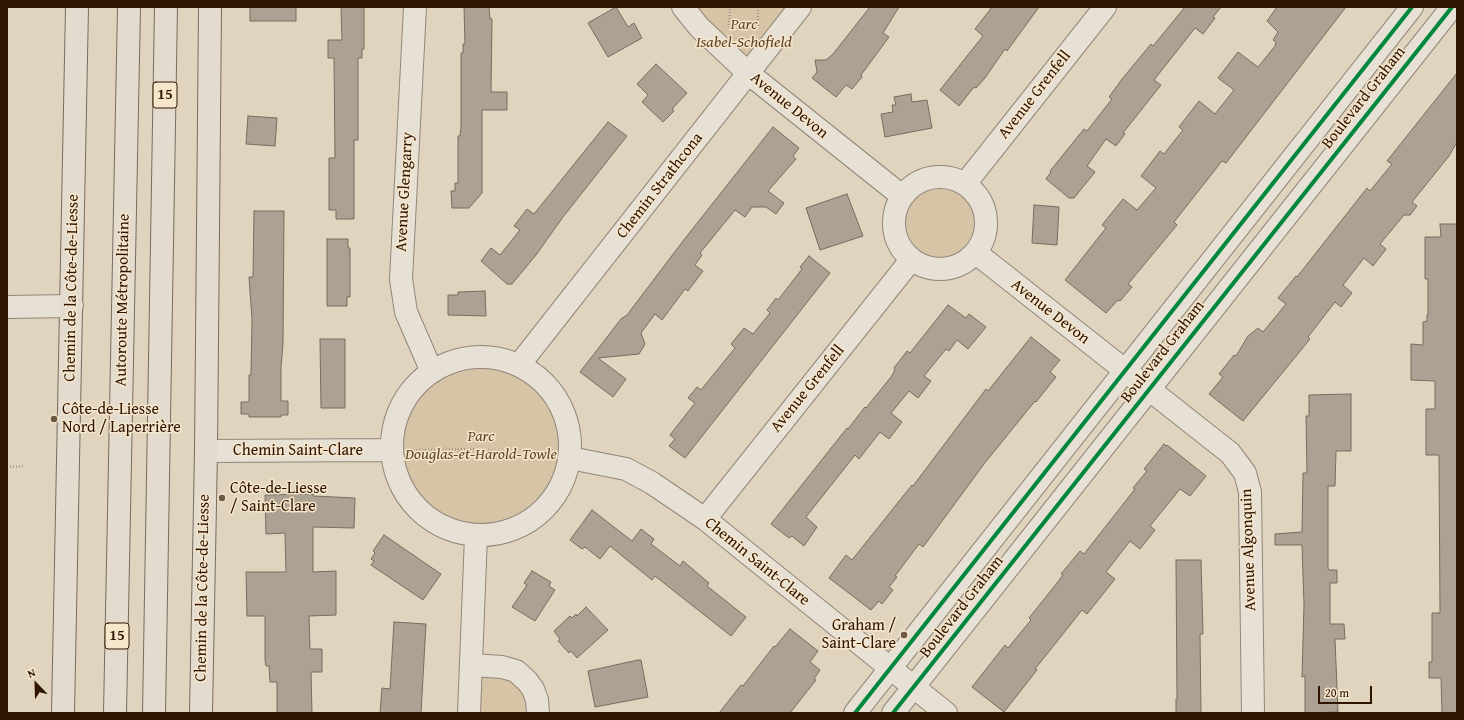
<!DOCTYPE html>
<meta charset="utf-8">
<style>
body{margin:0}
#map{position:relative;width:1464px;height:720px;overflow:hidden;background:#e1d4bf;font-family:"Gentium Book Plus",serif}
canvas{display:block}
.frame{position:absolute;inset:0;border:8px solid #2f1500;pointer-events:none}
.north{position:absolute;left:16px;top:664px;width:40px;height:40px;-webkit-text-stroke:3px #f5e6cc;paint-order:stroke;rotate:337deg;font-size:11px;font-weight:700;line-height:16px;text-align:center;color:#2f1500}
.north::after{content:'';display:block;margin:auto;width:14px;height:18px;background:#2f1500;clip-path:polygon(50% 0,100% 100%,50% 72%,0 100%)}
.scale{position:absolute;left:1318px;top:686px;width:54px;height:18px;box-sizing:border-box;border:2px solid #2f1500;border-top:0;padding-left:5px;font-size:12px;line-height:14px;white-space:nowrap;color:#2f1500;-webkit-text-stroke:3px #f5e6cc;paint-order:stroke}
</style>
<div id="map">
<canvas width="1464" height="720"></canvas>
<div class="frame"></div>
<div class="north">N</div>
<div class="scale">20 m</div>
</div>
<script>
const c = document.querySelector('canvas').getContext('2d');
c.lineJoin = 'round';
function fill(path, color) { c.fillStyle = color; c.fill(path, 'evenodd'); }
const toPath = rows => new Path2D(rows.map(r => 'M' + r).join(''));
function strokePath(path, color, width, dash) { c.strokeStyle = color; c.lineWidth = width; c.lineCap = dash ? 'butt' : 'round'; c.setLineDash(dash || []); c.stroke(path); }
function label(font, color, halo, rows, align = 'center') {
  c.font = font + ' "Gentium Book Plus",serif'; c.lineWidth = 3; c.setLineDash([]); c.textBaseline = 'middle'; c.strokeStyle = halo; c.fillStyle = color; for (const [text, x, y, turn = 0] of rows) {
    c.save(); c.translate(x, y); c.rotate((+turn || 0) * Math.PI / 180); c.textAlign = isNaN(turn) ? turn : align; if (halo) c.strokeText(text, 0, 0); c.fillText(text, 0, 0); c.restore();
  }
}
const green = toPath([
 [683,7,800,7,748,73],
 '894 223a46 46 0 1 1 92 0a46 46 0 1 1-92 0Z',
 '392 446a89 89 0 1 1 178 0a89 89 0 1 1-178 0Z',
 [472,665,516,671,538,713,469,713]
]);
const building = toPath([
 [250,7,296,7,296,21,250,21,250,7],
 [341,7,364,7,364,49,362,49,362,58,358,58,358,140,354,140,354,219,336,219,336,210,329,210,329,158,335,158,334,58,328,58,328,40,342,40,341,7],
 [464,7,489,7,490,19,492,19,491,92,507,92,507,110,482,110,482,193,469,208,452,208,451,191,455,191,455,183,458,183,458,136,460,136,461,127,461,53,463,53,463,44,465,44,464,7],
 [616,7,628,27,634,23,642,38,608,57,588,23,616,7],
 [870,7,899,7,883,33,889,37,861,75,862,77,852,89,846,85,836,97,812,78,817,72,815,60,826,60,833,54,870,7],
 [992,7,1039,7,1007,51,1005,49,985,78,976,88,974,87,959,106,940,90,983,36,975,29,992,7],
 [1185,7,1221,7,1213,17,1215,18,1203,34,1195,28,1154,80,1161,85,1123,133,1125,134,1116,146,1106,139,1087,166,1095,172,1074,198,1069,198,1046,179,1051,172,1050,171,1084,129,1087,131,1112,99,1109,97,1122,79,1151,44,1153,46,1185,7],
 [1277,7,1346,7,1226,163,1222,161,1174,222,1177,225,1128,284,1132,287,1120,301,1118,300,1106,313,1065,280,1106,228,1102,225,1123,199,1137,210,1156,188,1141,176,1160,151,1164,154,1183,130,1179,127,1199,101,1215,114,1234,90,1218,78,1238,52,1258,67,1275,46,1276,42,1273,40,1278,32,1267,21,1277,7],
 [656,64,687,93,672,109,674,111,663,122,642,102,648,95,637,84,656,64],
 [1457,73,1457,142,1449,156,1412,202,1417,206,1410,215,1404,215,1380,244,1386,249,1373,266,1364,258,1343,285,1352,293,1341,307,1335,302,1308,337,1310,339,1243,421,1209,394,1223,377,1219,374,1234,355,1236,356,1248,336,1258,328,1263,332,1286,304,1278,298,1296,276,1297,277,1367,188,1370,191,1392,164,1387,161,1457,73],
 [911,94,912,102,927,100,932,128,885,137,881,114,893,112,892,105,896,105,894,97,911,94],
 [248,116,277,118,275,146,246,144,248,116],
 [608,122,627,136,563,217,536,255,512,284,507,284,481,261,491,248,500,255,520,230,514,226,527,209,534,214,608,122],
 [773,127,799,148,793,156,796,159,768,191,784,203,776,214,766,207,752,207,745,217,735,210,700,253,702,255,695,265,703,271,688,291,685,289,662,320,655,314,641,333,645,344,639,354,598,358,626,379,613,397,580,372,621,319,627,315,683,241,773,127],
 [847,194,863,236,820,250,806,208,847,194],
 [1034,205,1059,207,1057,245,1032,243,1034,205],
 [254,211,284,211,283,344,281,367,281,401,288,401,288,415,281,415,281,417,249,417,249,414,241,414,241,402,249,402,249,375,251,375,252,319,249,277,253,277,254,211],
 [1440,224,1457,224,1457,713,1442,713,1441,678,1429,678,1429,662,1432,662,1432,613,1440,613,1439,455,1426,455,1426,409,1435,409,1435,381,1411,380,1411,344,1423,345,1423,322,1427,321,1427,315,1428,315,1428,279,1425,279,1425,237,1441,237,1440,224],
 [327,239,348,239,348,248,350,248,350,297,347,297,347,306,327,306,327,239],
 [809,256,830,273,685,458,669,446,675,439,670,435,695,403,688,398,697,387,701,390,735,348,731,344,744,328,753,334,770,313,767,310,776,298,778,300,802,269,800,267,809,256],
 [485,291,486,316,448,315,448,295,458,295,458,292,485,291],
 [948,305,966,318,969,314,986,327,968,349,957,340,949,351,946,349,924,376,931,381,918,398,909,391,891,413,902,422,889,439,880,432,859,459,855,455,806,517,817,527,804,546,792,536,789,538,771,524,847,428,848,429,865,407,866,408,891,377,895,370,894,368,907,351,910,353,948,305],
 [1031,337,1060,360,1050,372,1056,377,1036,402,1035,401,984,464,923,547,919,544,895,576,897,577,889,587,893,590,882,604,879,601,871,610,829,578,846,555,852,560,912,485,913,486,986,389,988,391,1031,337],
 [320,339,345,339,345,408,321,408,320,339],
 [1351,394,1351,451,1336,451,1335,486,1328,486,1328,568,1329,570,1337,570,1337,583,1330,583,1330,624,1344,624,1345,639,1335,639,1338,712,1305,713,1305,676,1302,677,1304,604,1302,545,1275,545,1275,534,1302,532,1303,473,1307,473,1306,416,1309,416,1309,395,1351,394],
 [1164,444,1166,446,1167,445,1206,476,1190,496,1180,489,1150,526,1155,530,1140,549,1130,541,1106,572,1115,579,1087,614,1082,610,1035,669,1037,670,1004,712,972,687,1005,645,1008,648,1031,620,1029,618,1057,583,1063,575,1061,574,1080,551,1084,554,1135,489,1133,488,1147,471,1144,469,1164,444],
 [313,494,313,496,355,498,354,528,313,527,313,572,336,571,336,615,309,616,310,649,322,649,322,672,311,672,312,713,277,713,277,682,270,682,269,666,266,666,265,660,265,616,247,616,246,572,286,572,285,533,266,534,265,495,313,494],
 [592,510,632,541,641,529,654,539,651,544,680,566,683,561,709,583,707,586,746,617,731,636,655,576,652,580,610,546,600,559,585,547,582,549,570,540,592,510],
 [384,535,441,574,423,600,371,565,374,561,371,559,375,553,373,551,384,535],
 [1176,560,1201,560,1203,634,1200,634,1201,713,1176,713,1176,699,1177,699,1176,560],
 [532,571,551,582,549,586,555,590,535,621,512,607,527,585,524,583,532,571],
 [586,607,608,630,577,658,571,651,569,653,558,641,560,639,554,631,570,616,572,618,576,614,577,616,586,607],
 [394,622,426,624,421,713,380,713,382,688,390,689,394,622],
 [790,629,818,651,810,662,820,670,814,679,816,680,790,713,719,713,741,685,743,686,774,646,775,647,790,629],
 [638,660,641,660,648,697,595,707,588,671,638,660]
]);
const path = toPath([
 [758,7,758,28],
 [729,28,730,7],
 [410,450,477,449,550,456],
 [7,467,25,466]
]);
const minor = toPath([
 [415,7,401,279,406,312,432,372],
 [683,7,699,27,748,73,902,196],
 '894 223a46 46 0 1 1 92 0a46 46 0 1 1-92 0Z',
 [965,184,1105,7],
 [976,253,1230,453,1245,473,1250,492,1253,713],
 [7,307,72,306],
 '392 446a89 89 0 1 1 178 0a89 89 0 1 1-178 0Z',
 [519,365,800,7],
 [206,451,391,450],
 [570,458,626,469,652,483,705,519,946,713],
 [705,519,911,260],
 [472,665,502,667,516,671,527,681,533,689,537,700,538,713],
 [469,713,476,536],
 [855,713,1412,7],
 [893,713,1452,7]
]);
const major = toPath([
 [63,713,77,7],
 [201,713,206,451,210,7]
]);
const highway = toPath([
 [115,713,129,7],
 [154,713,166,7]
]);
const cycleway = toPath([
 [855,713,1412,7],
 [893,713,1452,7]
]);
const markers = [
 [54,419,4,"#6d5843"],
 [222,498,4,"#6d5843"],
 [904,635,4,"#6d5843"]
];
const shields = [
 [165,95,24],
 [117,636,24]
];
const shieldNames = [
 ["15",165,95],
 ["15",117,636]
];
const parkNames = [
 ["Parc",744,25],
 ["Isabel-Schofield",744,43],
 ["Parc",481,437],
 ["Douglas-et-Harold-Towle",481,455]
];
const streetNames = [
 ["Avenue Grenfell",1035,95,-52],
 ["Boulevard Graham",1364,98,-52],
 ["Avenue Devon",789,106,39],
 ["Chemin Strathcona",660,186,-52],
 ["Avenue Glengarry",405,192,-87],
 ["Chemin de la Côte-de-Liesse",72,288,-89],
 ["Autoroute Métropolitaine",123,300,-89],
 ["Avenue Devon",1050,312,38],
 ["Boulevard Graham",1163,352,-52],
 ["Avenue Grenfell",808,389,-51],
 ["Chemin Saint-Clare",298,451],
 ["Avenue Algonquin",1249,550,-92],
 ["Chemin Saint-Clare",757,562,39],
 ["Chemin de la Côte-de-Liesse",203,588,-89],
 ["Boulevard Graham",962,607,-52]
];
const poiNames = [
 ["Côte-de-Liesse",62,410],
 ["Nord / Laperrière",62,428],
 ["Côte-de-Liesse",230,489],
 ["/ Saint-Clare",230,507],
 ["Graham /",896,626,"right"],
 ["Saint-Clare",896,644,"right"]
];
fill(green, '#d7c4a7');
fill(building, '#aca192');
strokePath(building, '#776c5e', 1);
strokePath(minor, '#908678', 24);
strokePath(major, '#776c5e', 24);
strokePath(highway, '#776c5e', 24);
strokePath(path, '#a39b90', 2.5, [1, 2]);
strokePath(minor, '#e7e0d5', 22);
strokePath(major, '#e3dbce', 22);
strokePath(highway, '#e3dbce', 22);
strokePath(cycleway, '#00873e', 4);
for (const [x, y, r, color] of markers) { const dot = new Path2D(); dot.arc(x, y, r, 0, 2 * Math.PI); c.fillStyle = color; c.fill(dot); strokePath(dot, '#f5e6cc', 1.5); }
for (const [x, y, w] of shields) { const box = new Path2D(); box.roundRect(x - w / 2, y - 13, w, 26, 3); c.fillStyle = '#f5e6cc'; c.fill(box); strokePath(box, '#2f1500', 1); }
label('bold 15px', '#2f1500', null, shieldNames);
label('italic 16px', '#5f462c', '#f5e6cc', parkNames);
label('16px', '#2f1500', '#f5e6cc', streetNames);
label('16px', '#2f1500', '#f5e6cc', poiNames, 'left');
</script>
